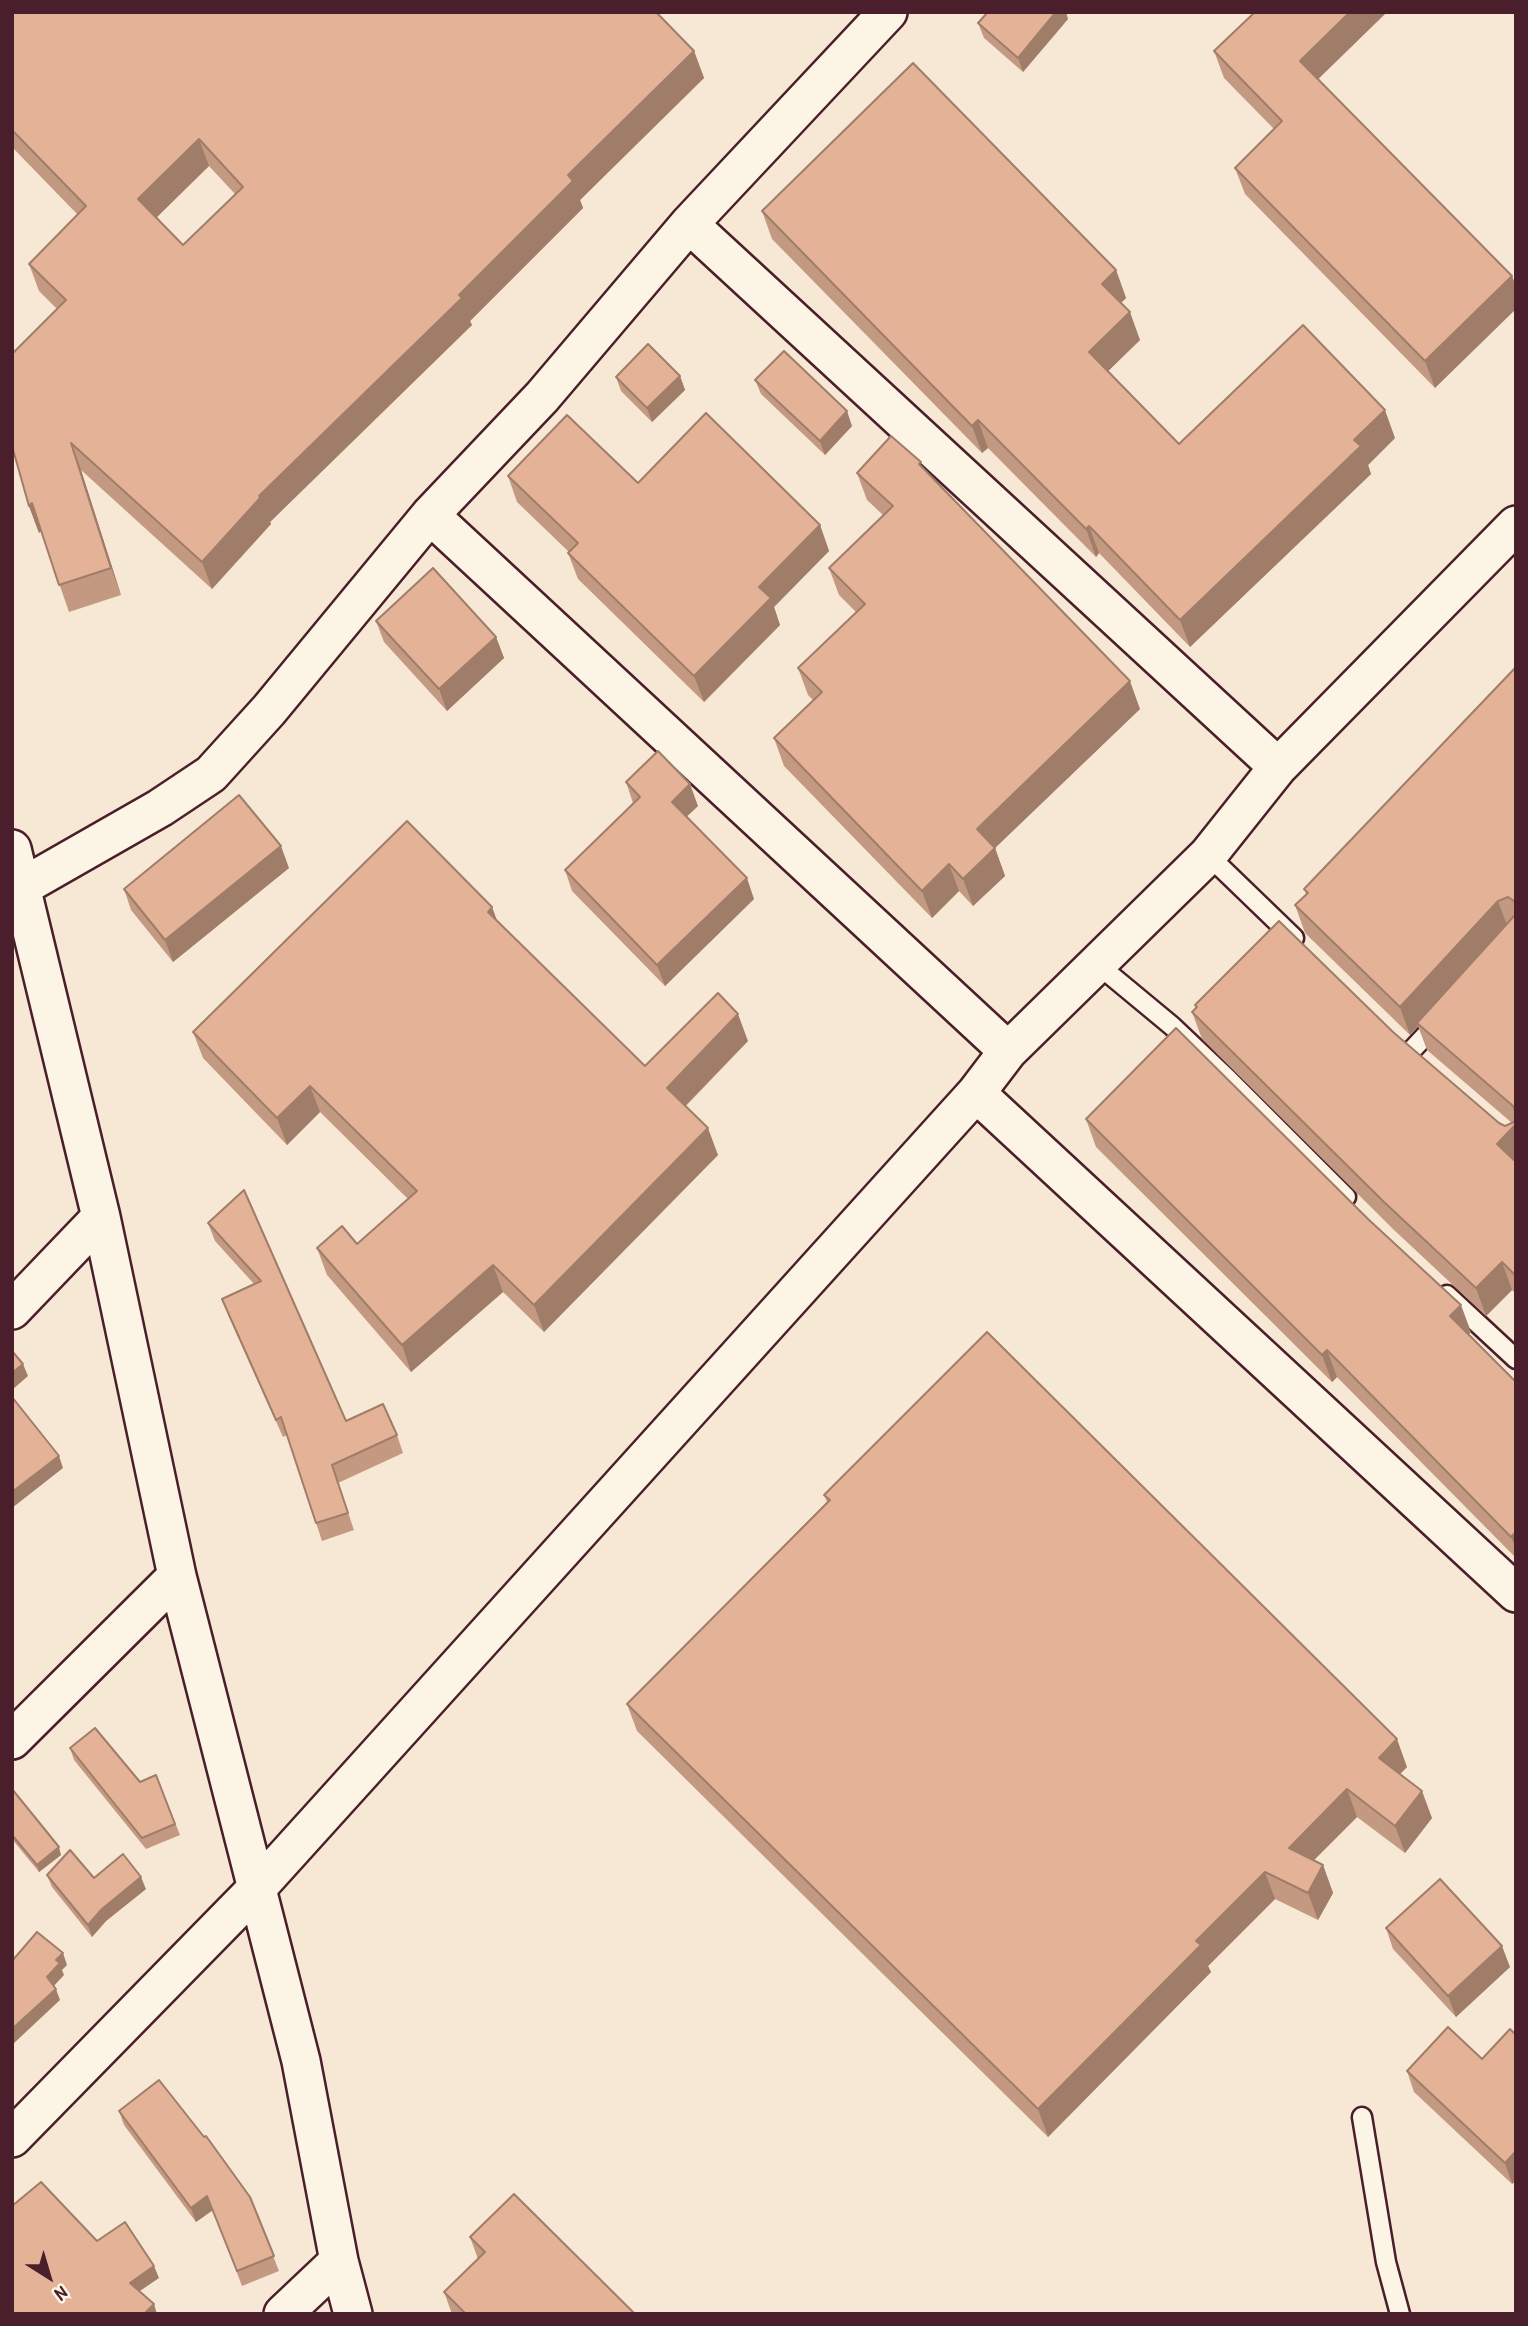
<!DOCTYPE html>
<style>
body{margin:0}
#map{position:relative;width:1528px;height:2326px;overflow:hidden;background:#f7e8d5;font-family:"Patrick Hand",sans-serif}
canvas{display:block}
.frame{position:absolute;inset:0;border:14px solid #4a1f2b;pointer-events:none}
.north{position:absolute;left:14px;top:2242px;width:70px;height:70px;-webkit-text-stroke:5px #fcf5e5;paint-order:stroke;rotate:143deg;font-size:19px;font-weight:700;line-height:28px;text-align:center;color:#4a1f2b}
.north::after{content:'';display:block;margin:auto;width:24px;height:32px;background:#4a1f2b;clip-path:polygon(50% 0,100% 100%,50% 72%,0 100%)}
</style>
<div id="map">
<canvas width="1528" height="2326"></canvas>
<div class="frame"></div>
<div class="north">N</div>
</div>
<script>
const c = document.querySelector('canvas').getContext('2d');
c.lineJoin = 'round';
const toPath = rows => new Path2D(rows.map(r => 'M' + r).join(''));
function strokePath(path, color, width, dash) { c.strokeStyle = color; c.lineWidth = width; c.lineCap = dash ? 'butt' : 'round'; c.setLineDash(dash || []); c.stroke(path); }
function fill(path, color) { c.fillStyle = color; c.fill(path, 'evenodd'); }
const service = toPath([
 [1208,855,1294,938],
 [1096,963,1172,1026,1228,1079,1346,1197],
 [1411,1051,1438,1022],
 [1447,1295,1516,1359],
 [1362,2117,1386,2262,1400,2314]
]);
const minor = toPath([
 [689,224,1278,767],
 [430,515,1008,1051],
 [12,849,101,1217,177,1576,301,2061,339,2261,353,2314],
 [12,896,20,888,160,808,211,774,269,710,430,515,542,397,689,224,888,12],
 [976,1093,1516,1593],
 [12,1310,101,1217],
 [12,1740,177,1576],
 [12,2138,258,1887,976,1093,1008,1051,1208,855,1278,767,1516,525],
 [283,2314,339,2261]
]);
const wall = toPath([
 [12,12,694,51,704,78,580,200,583,208,470,321,472,325,270,522,271,524,212,589,81,470,121,595,69,612,41,531,39,533,29,506,57,309,39,291,29,264,78,215,12,147],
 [209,166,235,194,183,245,156,217],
 [1255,12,1387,12,1318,79,1512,276,1435,388,1245,194,1235,168,1274,129,1224,78,1214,51],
 [1068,19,1023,72,984,38,978,23],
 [762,211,1116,270,1126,298,1121,303,1140,340,1108,371,1179,444,1395,438,1368,465,1371,474,1190,647,1099,553,1096,557,988,448,982,453,772,239],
 [680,376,685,390,652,422,621,391,616,377],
 [755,380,852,426,825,455,761,394],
 [924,469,1140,709,995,848,1005,876,973,906,959,891,932,918,784,766,774,738,813,700,808,695,798,668,856,612,839,595,829,568,883,515,867,500,857,473],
 [508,476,638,483,820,525,829,551,774,607,780,625,704,702,578,579,568,553,569,552,517,502],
 [376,621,496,637,504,658,447,711,384,642],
 [1516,667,1516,1294,1512,1290,1486,1316,1394,1230,1202,1039,1192,1012,1196,1008,1195,1005,1393,1032,1499,1123,1505,1126,1512,1123,1427,1050,1418,1026,1410,1035,1305,933,1295,905,1306,894,1304,889],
 [626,782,698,806,687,816,754,899,665,986,572,891,565,870,633,803],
 [289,868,173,962,131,910,124,889],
 [492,907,497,921,645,1066,748,1041,686,1106,718,1155,544,1332,503,1292,411,1372,327,1275,317,1248,357,1244,408,1199,320,1112,287,1145,203,1058,193,1032],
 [1086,1119,1471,1332,1469,1334,1516,1382,1516,1558,1337,1377,1332,1382,1096,1147],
 [244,1190,346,1421,397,1435,403,1453,338,1483,354,1530,322,1541,287,1435,283,1437,229,1317,222,1299,255,1285,215,1241,208,1223],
 [824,1495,1407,1767,1400,1774,1432,1818,1405,1853,1357,1817,1314,1860,1323,1865,1333,1893,1318,1920,1275,1899,1208,1966,1211,1972,1048,2137,637,1731,627,1704,827,1502],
 [70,1748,140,1782,156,1775,180,1835,146,1849,74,1760],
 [12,1789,61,1855,39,1872,12,1839],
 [47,1875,94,1878,146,1889,106,1921,92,1937,52,1887],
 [1386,1928,1510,1967,1456,2017,1393,1949],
 [1482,2059,1512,2184,1414,2092,1407,2071],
 [119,2111,250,2197,279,2271,242,2286,213,2210,196,2222,124,2125],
 [470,2237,635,2314,452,2314,444,2292,478,2259]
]);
const shadedWall = toPath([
 [1056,12,1066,12,1068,19,1023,72,1018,58],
 [1350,12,1387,12,1310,87,1300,61],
 [694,51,704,78,580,200,583,208,470,321,472,325,270,522,271,524,212,589,202,562,259,496,568,175],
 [199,139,209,166,148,226,138,199],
 [1116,270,1126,298,1112,311,1102,284],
 [1512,276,1516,286,1516,309,1435,388,1425,361],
 [1130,312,1140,340,1099,380,1089,352],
 [680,376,685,390,652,422,647,408],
 [1385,410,1395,438,1368,465,1371,474,1190,647,1180,620,1354,440],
 [847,411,852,426,825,455,820,441],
 [978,420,988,448,982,453,972,426],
 [71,443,81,470,121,595,111,568],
 [32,503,42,530,39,533,29,506],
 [820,525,829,551,774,607,780,625,704,702,694,676,759,587],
 [1089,526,1099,553,1096,557,1086,529],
 [496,637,504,658,447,711,439,689],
 [1130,681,1140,709,995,848,1005,876,973,906,963,879,977,829],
 [690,784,698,806,680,823,672,802],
 [281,846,289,868,173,962,165,940],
 [949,864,959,891,932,918,922,891],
 [747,878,754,899,665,986,657,965],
 [1498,901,1508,928,1417,1023,1418,1026,1410,1035,1400,1007],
 [492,907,502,934,488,912],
 [738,1014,748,1041,677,1114,667,1088],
 [310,1086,320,1112,287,1145,277,1118],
 [1516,1124,1516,1162,1497,1144],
 [708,1128,718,1155,544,1332,534,1305],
 [1502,1262,1512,1290,1486,1316,1476,1288],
 [493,1265,503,1292,411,1372,402,1345],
 [1461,1305,1471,1332,1460,1343,1450,1316],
 [1327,1350,1337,1377,1332,1382,1322,1355],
 [23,1364,28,1376,12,1390,12,1373],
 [59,1456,63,1468,12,1508,12,1492],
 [1516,1532,1516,1548,1511,1537],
 [1397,1739,1407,1767,1389,1785,1379,1758],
 [1347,1789,1357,1817,1299,1875,1289,1848],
 [1422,1791,1432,1818,1405,1853,1395,1826],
 [59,1847,61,1855,39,1872,37,1865],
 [1323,1865,1333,1893,1318,1920,1308,1893],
 [1265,1872,1275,1899,1208,1966,1211,1972,1048,2137,1038,2109,1196,1941],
 [141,1877,146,1889,106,1921,92,1937,88,1925,102,1909],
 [1502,1946,1510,1967,1456,2017,1448,1996],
 [63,1953,67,1965,62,1970,64,1975,52,1988,47,1977,56,1960],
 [56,1989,60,2000,12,2045,12,2029],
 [1516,2151,1516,2181,1512,2184,1505,2163],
 [207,2196,213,2210,196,2222,191,2208],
 [154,2266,159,2278,134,2295,130,2283],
 [154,2304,157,2314,144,2314]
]);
const building = toPath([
 [12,12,656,12,694,51,568,175,573,181,459,295,462,298,259,496,261,497,202,562,71,443,111,568,59,585,32,503,29,506,12,446,12,354,66,300,29,264,86,206,12,130,12,12],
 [199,139,243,187,183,245,138,199,199,139],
 [988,12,1056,12,1018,58,978,23,988,12],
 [1255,12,1350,12,1300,61,1512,276,1425,361,1235,168,1282,121,1214,51,1255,12],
 [913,63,1116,270,1102,284,1130,312,1089,352,1179,444,1303,325,1385,410,1354,440,1361,446,1180,620,1089,526,1086,529,978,420,972,426,762,211,913,63],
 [648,344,680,376,647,408,616,377,648,344],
 [784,351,847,411,820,441,755,380,784,351],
 [706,413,820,525,759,587,771,598,694,676,568,553,578,543,508,476,567,415,638,483,706,413],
 [891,436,921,462,919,464,1130,681,977,829,995,848,963,879,949,864,922,891,774,738,822,692,798,668,865,604,829,568,893,506,857,473,891,436],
 [433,568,496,637,439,689,376,621,433,568],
 [1516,667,1516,906,1514,901,1508,897,1498,901,1400,1007,1295,905,1308,893,1304,889,1516,667],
 [658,751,690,784,672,802,747,878,657,965,565,870,640,797,626,782,658,751],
 [239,795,281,846,165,940,124,889,239,795],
 [407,821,492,907,488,912,645,1066,718,993,738,1014,667,1088,708,1128,534,1305,493,1265,402,1345,317,1248,342,1226,357,1244,417,1191,310,1086,277,1118,193,1032,407,821],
 [1516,913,1516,1112,1513,1106,1417,1023,1514,916,1516,913],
 [1279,921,1393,1032,1499,1123,1505,1126,1514,1122,1516,1119,1516,1124,1497,1144,1516,1162,1516,1276,1502,1262,1476,1288,1384,1202,1192,1012,1197,1007,1195,1005,1279,921],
 [1176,1028,1368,1219,1461,1305,1450,1316,1516,1382,1516,1532,1511,1537,1327,1350,1322,1355,1086,1119,1176,1028],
 [244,1190,346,1421,383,1404,397,1435,332,1465,348,1513,316,1523,281,1417,276,1420,222,1299,261,1281,208,1223,244,1190],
 [987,1332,1397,1739,1379,1758,1422,1791,1395,1826,1347,1789,1289,1848,1323,1865,1308,1893,1265,1872,1196,1941,1201,1945,1038,2109,627,1704,830,1500,824,1495,987,1332],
 [12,1351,23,1364,12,1373,12,1351],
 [12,1397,59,1456,12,1492,12,1397],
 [95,1728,140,1782,156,1775,175,1824,142,1838,70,1748,95,1728],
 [12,1789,59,1847,37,1865,12,1835,12,1789],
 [70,1850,94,1878,123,1854,141,1877,102,1909,88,1925,47,1875,70,1850],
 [1440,1879,1502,1946,1448,1996,1386,1928,1440,1879],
 [37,1932,63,1953,56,1960,60,1963,47,1977,56,1989,12,2029,12,1961,37,1932],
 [1448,2027,1482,2059,1510,2029,1516,2035,1516,2151,1505,2163,1407,2071,1448,2027],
 [159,2080,204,2137,206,2136,250,2197,274,2256,237,2271,207,2196,191,2208,119,2111,159,2080],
 [41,2182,97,2241,125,2222,154,2266,130,2283,154,2304,144,2314,12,2314,12,2206,41,2182],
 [514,2194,635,2314,466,2314,444,2292,485,2252,470,2237,514,2194]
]);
strokePath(service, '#4a1f2b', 23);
strokePath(minor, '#4a1f2b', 42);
strokePath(service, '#fcf5e5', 18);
strokePath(minor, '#fcf5e5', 37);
fill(wall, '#c49981');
fill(shadedWall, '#a07d69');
fill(building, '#e4b296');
strokePath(building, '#a07d69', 2);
</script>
